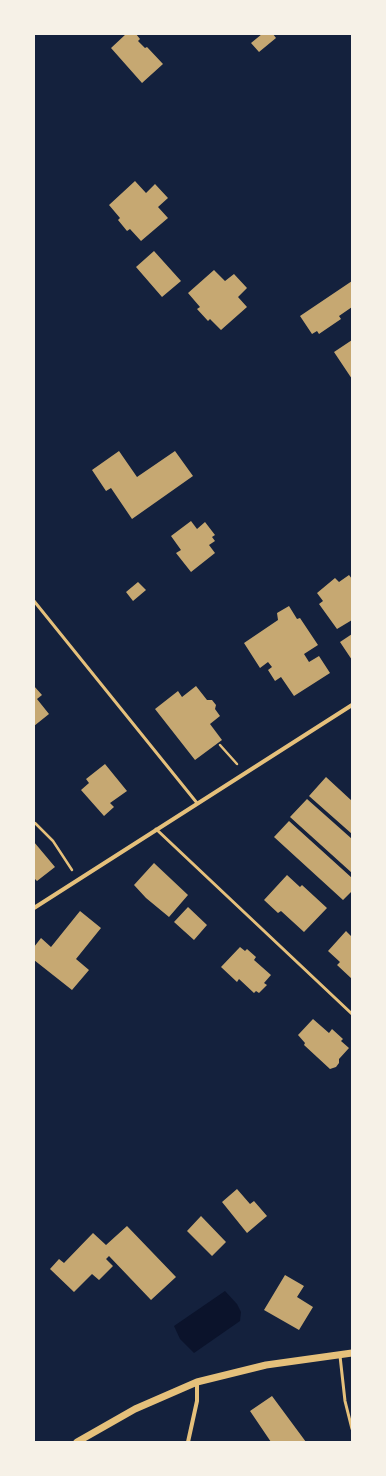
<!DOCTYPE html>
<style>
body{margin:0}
#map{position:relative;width:386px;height:1476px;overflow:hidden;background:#14213d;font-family:Montserrat,sans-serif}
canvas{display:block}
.frame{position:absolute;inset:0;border:35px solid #f6f1e7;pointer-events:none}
</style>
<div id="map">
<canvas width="386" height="1476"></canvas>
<div class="frame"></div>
</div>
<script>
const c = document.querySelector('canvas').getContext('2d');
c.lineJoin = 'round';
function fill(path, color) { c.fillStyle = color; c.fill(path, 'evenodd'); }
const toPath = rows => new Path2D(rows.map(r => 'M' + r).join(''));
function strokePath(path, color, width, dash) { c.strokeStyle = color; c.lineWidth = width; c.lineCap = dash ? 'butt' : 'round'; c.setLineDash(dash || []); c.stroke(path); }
const water = toPath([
 [225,1291,237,1304,241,1312,240,1321,194,1353,180,1339,174,1326]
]);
const building = toPath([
 [126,34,136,34,140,39,138,41,145,48,147,47,163,64,142,83,111,48],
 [262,34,273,34,276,38,259,52,251,43],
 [135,181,146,193,155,184,168,198,158,207,168,218,141,241,130,229,127,231,118,220,120,218,109,205],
 [154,251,181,281,162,297,136,267],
 [214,270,225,281,234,274,247,288,238,297,247,307,221,330,210,319,208,321,197,309,200,307,188,293],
 [352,281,352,307,339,316,341,319,319,334,317,331,312,334,300,316],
 [352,340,352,379,334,352],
 [119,451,137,477,175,451,193,476,132,519,111,488,106,491,92,470],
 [191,521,197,529,205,522,215,535,212,537,215,541,209,545,215,553,191,572,176,553,181,550,171,536],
 [349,575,352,579,352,620,337,629,319,604,323,601,317,593,335,578,339,582],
 [138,582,146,590,133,601,126,592],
 [289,606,297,619,300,618,318,645,304,654,309,662,319,656,330,673,294,696,281,677,275,681,268,670,272,667,268,662,260,668,244,643,278,620,277,613],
 [352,634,352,660,340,642],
 [34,686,42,695,37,699,49,714,34,726],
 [196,686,207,700,212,700,216,705,215,709,220,716,210,724,222,740,195,760,155,709,178,691,182,697],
 [105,764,127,791,110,803,114,807,104,816,81,790,89,783,86,779],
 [326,777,352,801,352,834,309,796],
 [307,799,352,839,352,873,290,817],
 [289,821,352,878,352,891,343,900,274,837],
 [34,842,55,867,37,881,34,878],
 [154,863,188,895,169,917,146,898,134,885],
 [287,875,300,887,302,885,327,908,304,932,281,911,278,913,264,900],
 [188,907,207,925,194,940,174,922],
 [80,911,101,928,76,959,89,970,72,990,34,960,34,947,41,938,51,947],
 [346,931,352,937,352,979,337,965,340,962,328,951],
 [240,947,245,951,247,949,256,957,254,960,271,975,264,983,267,985,259,993,256,991,254,993,239,979,237,982,221,967],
 [313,1019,329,1033,332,1029,343,1039,341,1041,349,1048,339,1059,339,1063,336,1067,330,1069,304,1045,305,1043,298,1035],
 [237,1189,250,1204,254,1201,267,1216,247,1233,222,1202],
 [201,1216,226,1242,212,1256,187,1231],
 [127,1226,176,1277,151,1300,109,1256,106,1259,113,1266,99,1280,92,1274,74,1292,50,1269,59,1259,64,1263,93,1233,106,1245],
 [285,1275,304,1286,297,1297,313,1307,299,1330,264,1310],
 [272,1396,306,1442,271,1442,250,1411]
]);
const path = toPath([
 [220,745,237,764],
 [35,823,53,841,72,870]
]);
const service = toPath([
 [34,601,197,803],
 [156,829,352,1014],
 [340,1356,345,1401,352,1429]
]);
const minor = toPath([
 [34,908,352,705],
 [188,1442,197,1401,197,1382]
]);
const tertiary = toPath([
 [77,1442,135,1409,197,1382,266,1365,352,1353]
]);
fill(water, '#0b132b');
fill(building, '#c6a872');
strokePath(path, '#e5c07b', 2.5);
strokePath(service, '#e5c07b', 3);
strokePath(minor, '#e5c07b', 4);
strokePath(tertiary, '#e5c07b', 7);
</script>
